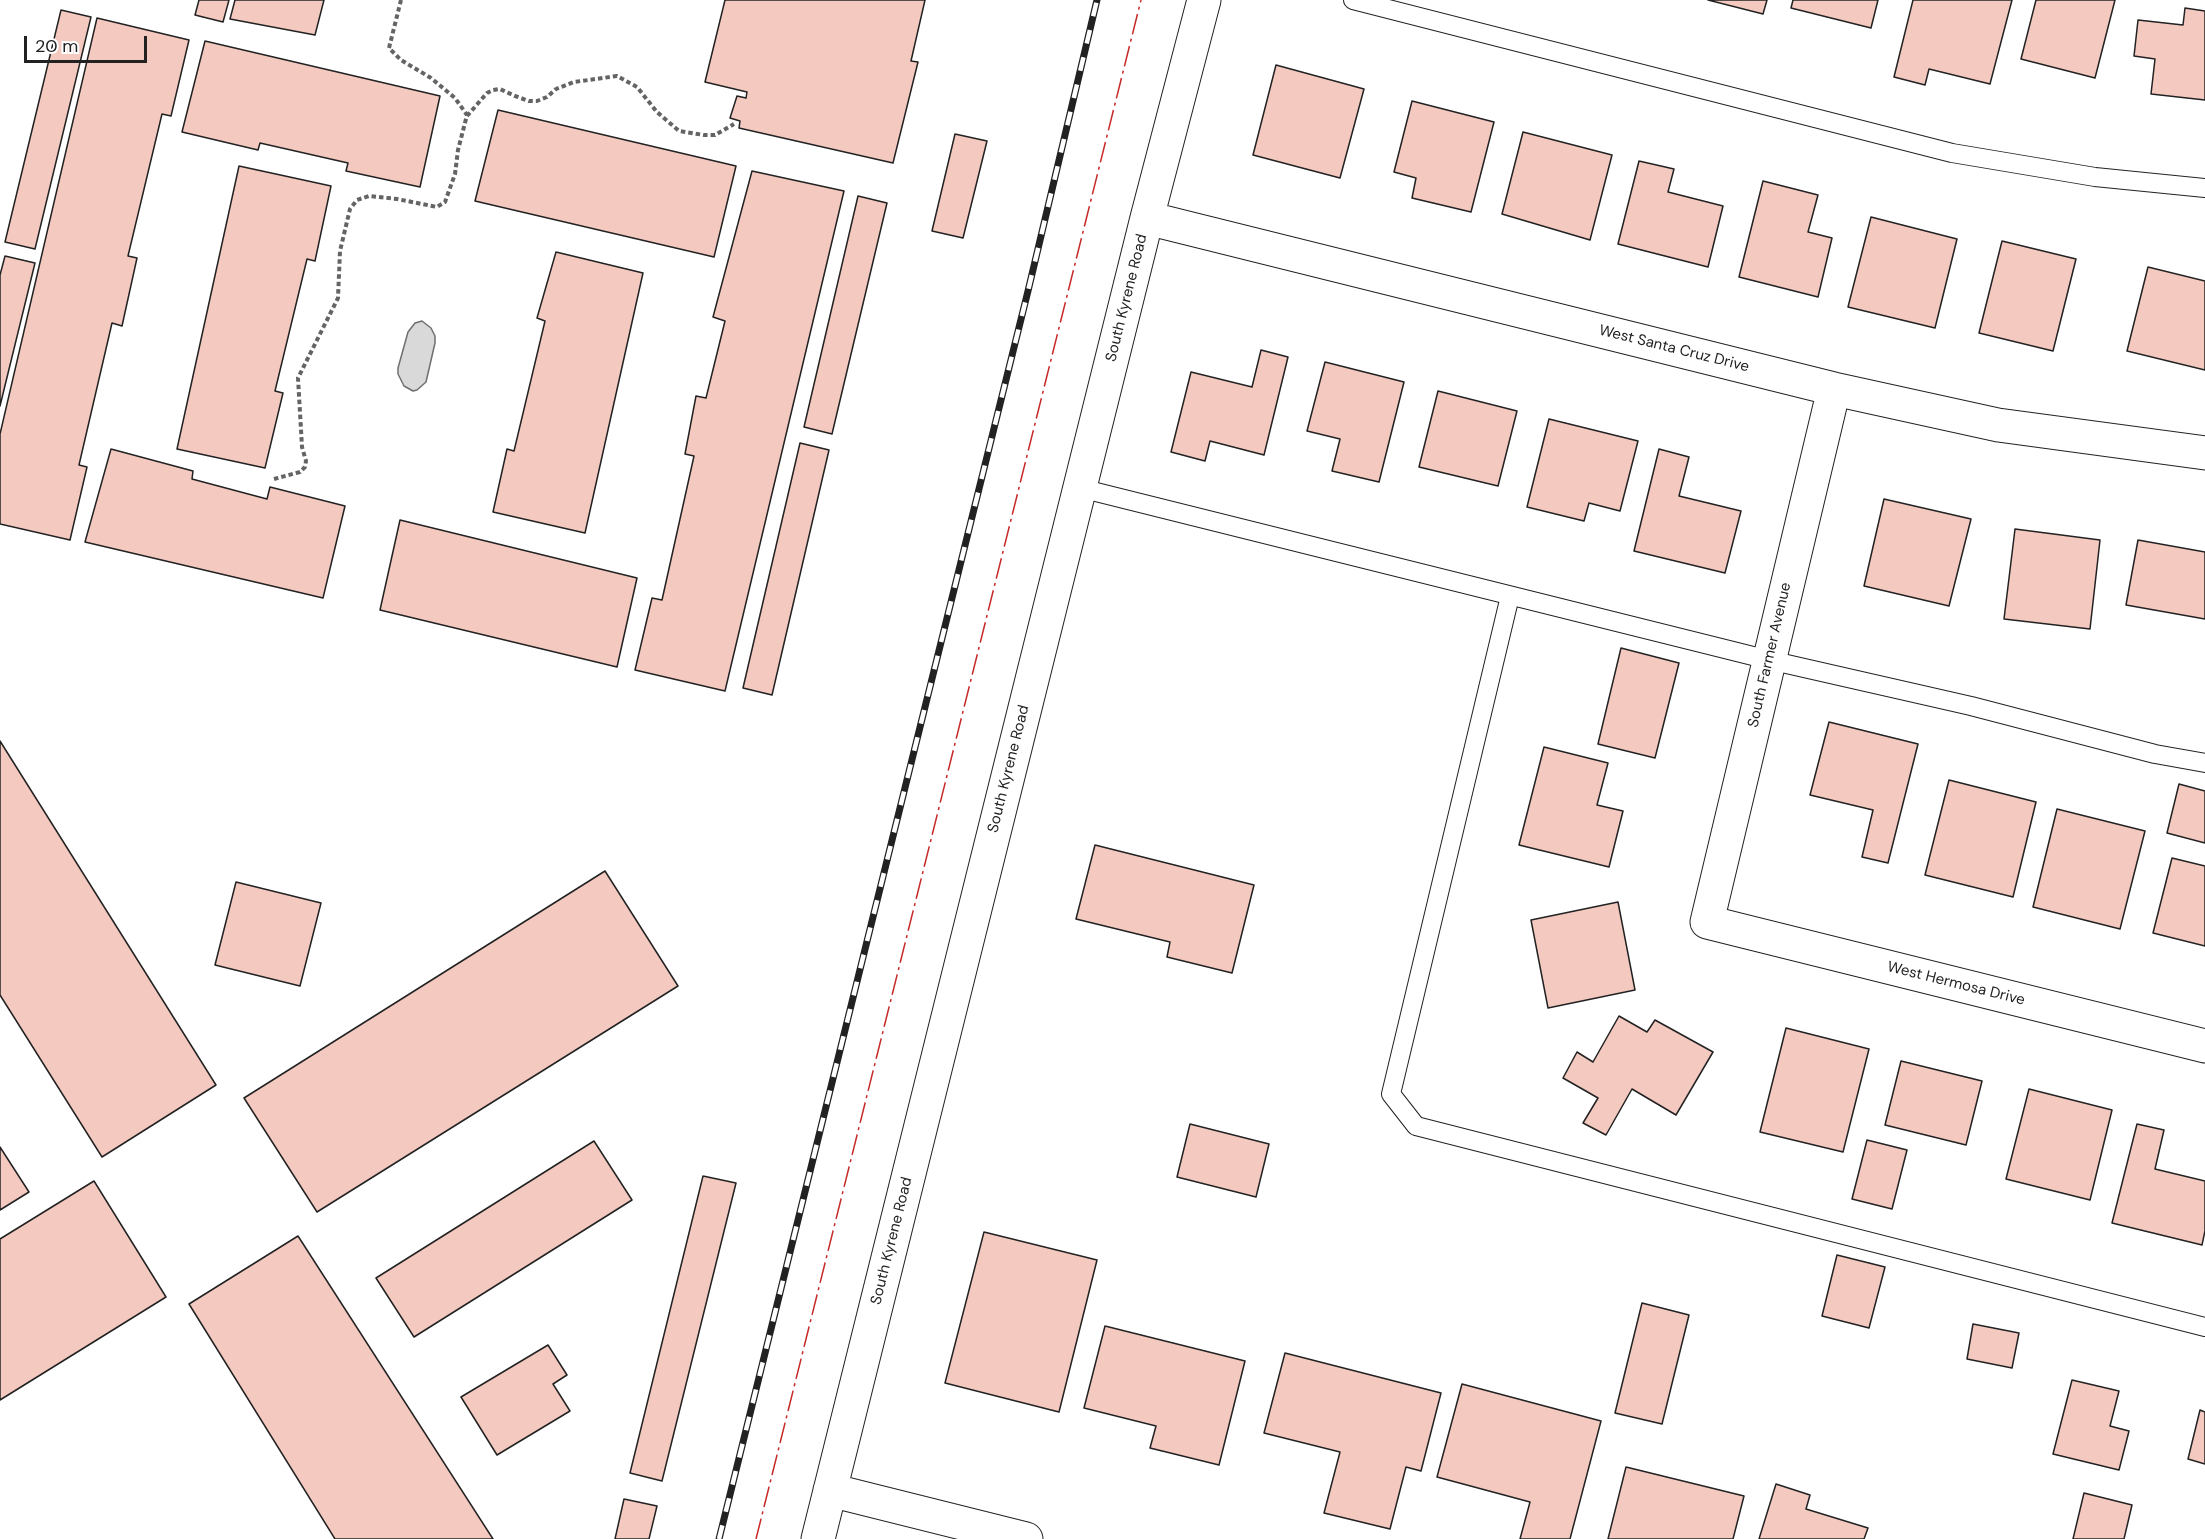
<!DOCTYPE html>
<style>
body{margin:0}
#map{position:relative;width:2205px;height:1539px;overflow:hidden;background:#fff;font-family:"DM Sans",sans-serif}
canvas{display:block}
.scale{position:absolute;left:24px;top:36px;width:123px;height:27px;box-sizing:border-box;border:3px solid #222;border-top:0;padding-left:8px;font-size:18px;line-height:21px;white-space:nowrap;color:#222;-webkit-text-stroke:4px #fff;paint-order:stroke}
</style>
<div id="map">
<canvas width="2205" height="1539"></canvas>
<div class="scale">20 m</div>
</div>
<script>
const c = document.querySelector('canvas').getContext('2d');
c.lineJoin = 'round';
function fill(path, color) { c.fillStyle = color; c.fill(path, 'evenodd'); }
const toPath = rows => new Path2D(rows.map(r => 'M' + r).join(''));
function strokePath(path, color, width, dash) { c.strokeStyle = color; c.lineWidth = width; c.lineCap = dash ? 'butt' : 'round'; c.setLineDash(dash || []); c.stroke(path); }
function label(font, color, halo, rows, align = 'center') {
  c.font = font + ' "DM Sans",sans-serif'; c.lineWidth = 4.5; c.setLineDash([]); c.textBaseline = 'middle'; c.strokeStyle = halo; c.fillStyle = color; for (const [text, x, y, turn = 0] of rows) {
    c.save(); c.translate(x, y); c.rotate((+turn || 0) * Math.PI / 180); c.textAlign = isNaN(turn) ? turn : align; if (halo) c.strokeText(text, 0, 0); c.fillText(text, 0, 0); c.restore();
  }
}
const water = toPath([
 [422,321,431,328,435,336,435,343,426,382,417,390,413,391,404,386,398,374,398,368,408,332,415,323,422,321]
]);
const building = toPath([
 [199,0,229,0,223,22,195,15,199,0],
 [235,0,324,0,315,35,230,19,235,0],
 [725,0,925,0,911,61,918,62,893,163,739,128,740,121,730,118,737,96,746,98,747,92,705,82,725,0],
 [1708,0,1767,0,1763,14,1708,0],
 [1793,0,1878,0,1871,28,1791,8,1793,0],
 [1913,0,2012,0,1990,84,1929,69,1925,85,1894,77,1913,0],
 [2036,0,2115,0,2095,78,2021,59,2036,0],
 [2185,8,2205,11,2205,100,2151,94,2155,59,2134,56,2138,20,2183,25,2185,8],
 [61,10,91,17,35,249,5,242,61,10],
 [97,18,189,40,171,116,162,114,128,256,137,258,122,326,112,323,79,465,87,467,70,540,0,524,0,434,97,18],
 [205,41,440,96,420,187,346,171,348,163,260,143,258,150,182,132,205,41],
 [1276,65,1364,89,1340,178,1253,155,1276,65],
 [1412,101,1494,122,1471,212,1412,198,1416,178,1394,172,1412,101],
 [498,110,736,166,714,257,475,201,498,110],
 [1523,132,1612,155,1590,240,1502,214,1523,132],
 [955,134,987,141,963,238,932,231,955,134],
 [1639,161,1674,169,1668,192,1723,206,1708,267,1618,244,1639,161],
 [239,166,331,186,315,261,307,259,275,391,283,393,265,468,177,449,239,166],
 [752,171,844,191,725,691,635,670,652,598,662,600,694,456,685,454,696,396,706,398,725,321,713,317,752,171],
 [1763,181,1818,195,1808,232,1832,238,1818,297,1739,277,1763,181],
 [858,196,887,203,832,434,804,427,858,196],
 [1871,217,1957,239,1935,328,1848,307,1871,217],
 [2002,241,2076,259,2053,351,1979,333,2002,241],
 [556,252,643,273,585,533,493,512,507,449,514,451,545,321,537,318,556,252],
 [5,256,35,263,0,406,0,275,5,256],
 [2148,267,2205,281,2205,370,2127,351,2148,267],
 [1261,350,1288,357,1264,455,1210,441,1205,461,1171,452,1191,372,1252,387,1261,350],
 [1325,362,1404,382,1379,482,1332,471,1340,439,1307,431,1325,362],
 [1438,391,1517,411,1498,486,1419,467,1438,391],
 [1549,419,1638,441,1620,511,1589,503,1584,521,1527,507,1549,419],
 [800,443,829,450,772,695,743,688,800,443],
 [111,449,193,471,192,479,267,499,270,487,345,506,323,598,85,542,111,449],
 [1659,449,1689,457,1679,496,1741,511,1725,573,1634,551,1659,449],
 [1884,499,1971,519,1949,606,1864,586,1884,499],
 [400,520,637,578,617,667,380,610,400,520],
 [2015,529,2100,540,2090,629,2004,619,2015,529],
 [2138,540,2205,552,2205,619,2126,605,2138,540],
 [1621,648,1679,663,1655,758,1598,744,1621,648],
 [1829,722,1918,744,1888,863,1862,857,1873,810,1810,795,1829,722],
 [0,741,216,1085,102,1157,0,995,0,741],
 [1544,747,1608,763,1597,805,1623,811,1609,867,1519,845,1544,747],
 [1949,780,2036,802,2013,897,1925,875,1949,780],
 [2179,784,2205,791,2205,843,2167,833,2179,784],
 [2057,809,2145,831,2120,929,2033,907,2057,809],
 [1095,845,1254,885,1232,973,1167,957,1170,942,1076,919,1095,845],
 [2172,858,2205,866,2205,946,2153,933,2172,858],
 [605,871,678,986,317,1212,244,1098,605,871],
 [236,882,321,903,300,986,215,965,236,882],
 [1618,902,1635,990,1548,1008,1531,920,1618,902],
 [1619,1016,1647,1032,1655,1020,1713,1052,1676,1115,1632,1089,1606,1135,1583,1123,1598,1098,1563,1078,1577,1052,1593,1062,1619,1016],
 [1786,1028,1869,1049,1843,1152,1760,1132,1786,1028],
 [1901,1061,1982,1081,1966,1145,1885,1125,1901,1061],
 [2029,1089,2112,1110,2090,1200,2006,1179,2029,1089],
 [1190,1124,1269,1144,1256,1197,1177,1177,1190,1124],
 [2137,1124,2164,1130,2155,1169,2205,1181,2205,1231,2202,1245,2112,1223,2137,1124],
 [1867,1140,1907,1150,1892,1209,1852,1199,1867,1140],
 [594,1141,632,1200,414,1337,376,1278,594,1141],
 [0,1147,29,1192,0,1210,0,1147],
 [703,1176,736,1183,662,1481,630,1473,703,1176],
 [94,1181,166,1297,0,1400,0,1239,94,1181],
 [984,1232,1097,1260,1059,1412,945,1383,984,1232],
 [298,1236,493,1539,335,1539,189,1304,298,1236],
 [1837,1255,1885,1267,1869,1328,1822,1316,1837,1255],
 [1642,1303,1689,1315,1662,1424,1615,1413,1642,1303],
 [1973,1324,2019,1333,2012,1368,1967,1359,1973,1324],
 [1105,1326,1245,1361,1219,1465,1150,1448,1156,1426,1084,1408,1105,1326],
 [548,1345,567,1375,553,1384,570,1411,497,1455,461,1397,548,1345],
 [1285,1353,1441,1393,1421,1471,1406,1467,1390,1529,1324,1513,1340,1452,1264,1433,1285,1353],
 [2072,1380,2119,1391,2110,1426,2129,1431,2119,1470,2053,1454,2072,1380],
 [1462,1384,1601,1421,1570,1539,1520,1539,1530,1502,1437,1477,1462,1384],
 [2200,1410,2205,1412,2205,1464,2188,1459,2200,1410],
 [1626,1467,1744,1496,1733,1539,1608,1539,1626,1467],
 [1776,1484,1810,1495,1806,1509,1868,1528,1864,1539,1759,1539,1776,1484],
 [2084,1493,2132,1505,2124,1539,2073,1539,2084,1493],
 [624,1499,657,1506,649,1539,615,1539,624,1499]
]);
const path = toPath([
 [467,116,487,93,493,90,500,89,515,96,529,101,537,101,547,97,556,89,574,82,617,76,637,87,657,112,679,131,704,135,715,135,734,124],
 [274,479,300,472,305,467,306,461,302,447,298,378,338,298,340,251,350,209,357,200,369,196,397,199,437,207,445,202,455,174,458,150,467,115,455,98,431,78,401,60,389,48,401,0]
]);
const service = toPath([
 [1353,0,1952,153,2095,177,2205,188],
 [1080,488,1769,660,1971,706,2155,754,2205,763],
 [1510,596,1391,1094,1416,1126,2205,1327]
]);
const minor = toPath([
 [1147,218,1834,389,1998,425,2205,453],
 [1834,389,1707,922,2205,1046],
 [830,1490,1026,1539],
 [818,1539,1147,218,1204,0]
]);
const rail = toPath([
 [719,1539,1028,291,1097,0]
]);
const power = toPath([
 [756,1539,1141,0]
]);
const streetNames = [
 ["South Kyrene Road",1127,298,-76],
 ["West Santa Cruz Drive",1674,349,14],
 ["South Farmer Avenue",1770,655,-77],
 ["South Kyrene Road",1009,769,-76],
 ["West Hermosa Drive",1956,984,14],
 ["South Kyrene Road",892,1241,-76]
];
fill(water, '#d9d9d9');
strokePath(water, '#6f6f6f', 1.5);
fill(building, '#f3c9c0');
strokePath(building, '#222', 1.5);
strokePath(service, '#222', 20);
strokePath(minor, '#222', 35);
strokePath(path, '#646464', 4, [4.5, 3]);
strokePath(service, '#fff', 18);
strokePath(minor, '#fff', 33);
strokePath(rail, '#222', 7);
strokePath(rail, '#fff', 4.5, [14]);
strokePath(power, '#c62828', 1.5, [21, 4.5, 3, 4.5]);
label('15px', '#222', '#fff', streetNames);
</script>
